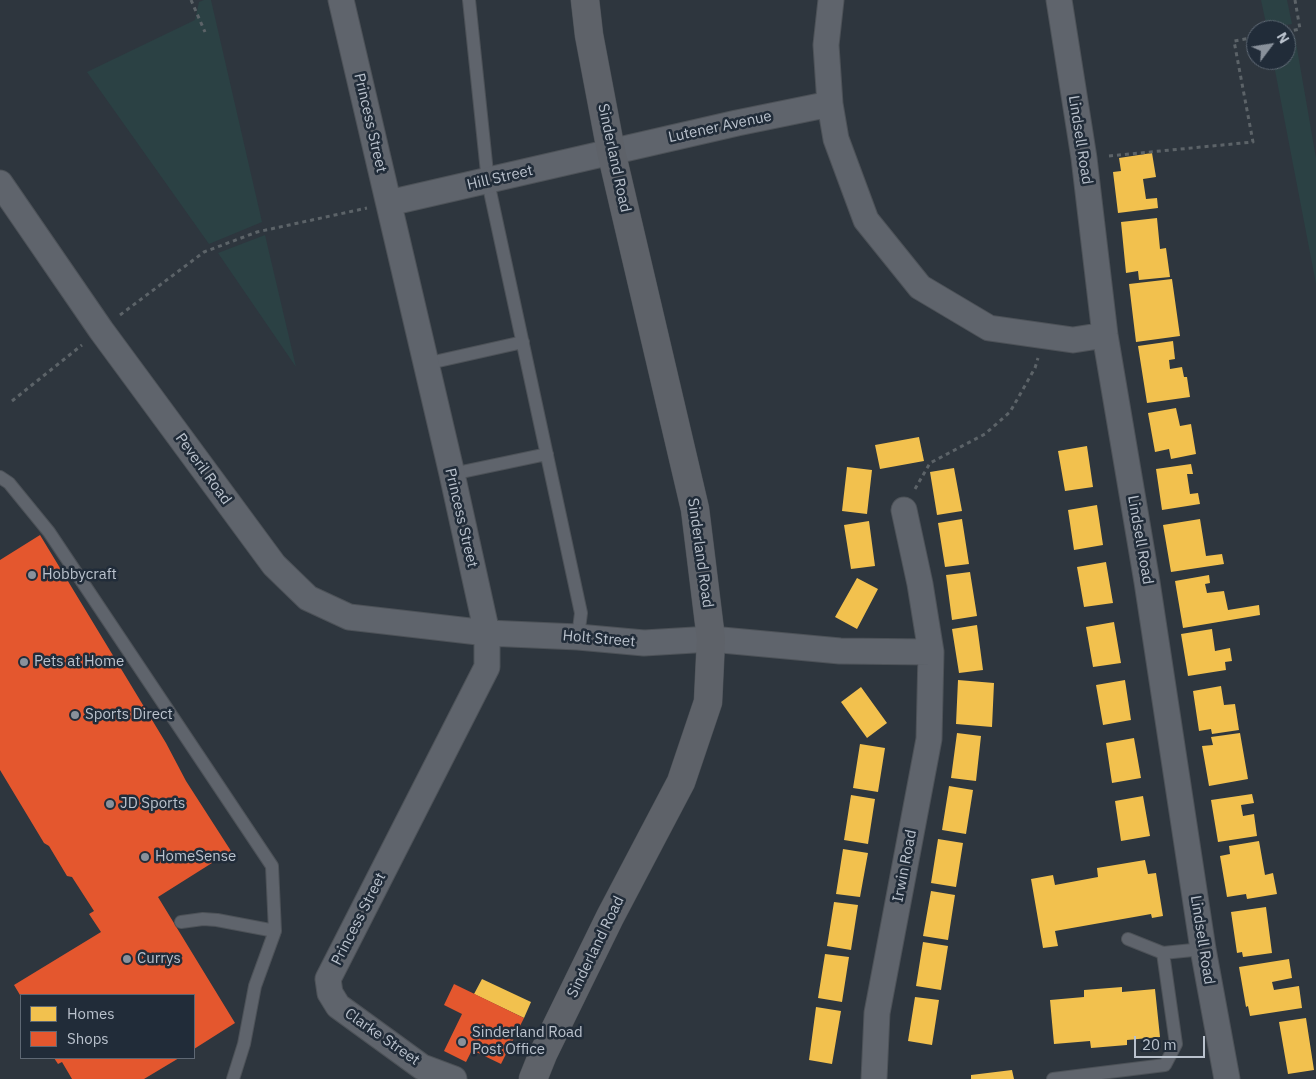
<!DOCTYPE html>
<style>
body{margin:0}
#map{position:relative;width:1316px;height:1079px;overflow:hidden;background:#2e363e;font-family:"IBM Plex Sans",sans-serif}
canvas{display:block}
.legend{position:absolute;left:20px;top:994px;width:175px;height:65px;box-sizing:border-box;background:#212c39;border:1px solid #5e6874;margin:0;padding:6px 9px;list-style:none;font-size:15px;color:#bac2cd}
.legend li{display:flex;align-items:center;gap:10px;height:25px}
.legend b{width:25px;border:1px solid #5e6874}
.north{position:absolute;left:1246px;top:20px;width:50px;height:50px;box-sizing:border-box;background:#212c39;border:1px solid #5e6874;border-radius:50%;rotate:59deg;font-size:14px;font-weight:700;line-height:20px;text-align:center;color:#bac2cd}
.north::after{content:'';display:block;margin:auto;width:18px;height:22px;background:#89919b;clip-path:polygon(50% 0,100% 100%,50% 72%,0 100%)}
.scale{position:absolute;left:1134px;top:1036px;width:71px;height:22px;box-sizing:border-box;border:2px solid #bac2cd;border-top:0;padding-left:6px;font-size:15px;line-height:18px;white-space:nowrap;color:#bac2cd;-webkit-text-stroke:4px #212c39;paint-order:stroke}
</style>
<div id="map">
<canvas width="1316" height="1079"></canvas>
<ul class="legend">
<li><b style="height:14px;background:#f2c14e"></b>Homes</li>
<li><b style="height:14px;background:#e4572e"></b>Shops</li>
</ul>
<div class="north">N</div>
<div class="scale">20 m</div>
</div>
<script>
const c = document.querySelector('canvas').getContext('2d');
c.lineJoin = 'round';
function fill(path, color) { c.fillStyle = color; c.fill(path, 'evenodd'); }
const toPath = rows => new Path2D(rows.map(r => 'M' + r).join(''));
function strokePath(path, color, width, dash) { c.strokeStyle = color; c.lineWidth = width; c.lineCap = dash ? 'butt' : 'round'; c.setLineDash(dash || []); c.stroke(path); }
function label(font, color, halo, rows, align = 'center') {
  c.font = font + ' "IBM Plex Sans",sans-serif'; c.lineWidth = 5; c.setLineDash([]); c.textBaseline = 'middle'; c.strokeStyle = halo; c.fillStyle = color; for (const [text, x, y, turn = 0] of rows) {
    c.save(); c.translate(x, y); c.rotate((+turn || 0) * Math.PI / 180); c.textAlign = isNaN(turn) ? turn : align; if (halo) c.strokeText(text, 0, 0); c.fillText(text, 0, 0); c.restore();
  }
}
const green = toPath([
 [204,0,211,0,262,222,209,244,87,72,195,20,199,2],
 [1261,0,1287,0,1292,24,1267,28],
 [1295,37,1316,158,1316,284,1273,60,1286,60,1286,38],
 [265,235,296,367,218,253]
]);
const homes = toPath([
 [1152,153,1156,177,1143,179,1146,199,1157,198,1158,208,1118,213,1113,172,1121,171,1119,158],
 [1157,218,1160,249,1166,248,1170,277,1139,280,1138,271,1126,273,1121,222],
 [1172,279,1180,336,1136,342,1129,284],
 [1173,341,1175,359,1169,360,1170,369,1182,367,1184,377,1187,377,1190,397,1147,403,1138,346],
 [1176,408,1180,426,1191,424,1196,454,1171,459,1169,449,1155,452,1148,413],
 [919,437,924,461,880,469,875,445],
 [1087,446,1093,487,1065,491,1058,451],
 [1191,464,1193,474,1187,474,1190,494,1198,493,1200,504,1162,510,1156,469],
 [847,467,872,470,867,514,842,511],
 [954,468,962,511,937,515,930,472],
 [1097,505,1103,545,1074,550,1068,510],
 [962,519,969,564,945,567,938,523],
 [1200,519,1206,556,1222,554,1224,564,1171,572,1163,525],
 [869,521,875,566,851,569,844,525],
 [1106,562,1113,603,1084,607,1077,567],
 [970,572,977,616,952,620,946,575],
 [1209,575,1210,583,1205,584,1207,593,1224,591,1228,610,1259,605,1260,615,1183,628,1175,581],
 [857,578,878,589,857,629,835,617],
 [1114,622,1121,663,1093,667,1086,627],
 [977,625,983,670,959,673,952,629],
 [1212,629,1215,651,1230,648,1232,661,1225,662,1226,670,1188,676,1181,634],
 [958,680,994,683,992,727,956,724],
 [1125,680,1131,720,1103,725,1096,685],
 [1221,686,1224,705,1235,704,1239,730,1212,734,1211,729,1199,731,1193,691],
 [861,687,887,723,867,738,841,702],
 [957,733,981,736,976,781,951,778],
 [1240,733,1248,779,1209,786,1202,746,1213,745,1211,737],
 [1134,738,1141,778,1112,783,1106,743],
 [860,744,885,748,878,792,853,788],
 [949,786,973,790,966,834,942,830],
 [1252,794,1254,803,1241,805,1243,816,1254,814,1257,836,1218,842,1211,800],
 [851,795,875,799,868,844,844,840],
 [1143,796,1150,836,1121,841,1115,801],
 [938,839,963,843,956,887,931,883],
 [1259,841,1265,875,1273,873,1277,894,1247,899,1246,894,1227,897,1220,856,1230,854,1229,846],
 [843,849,868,853,860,897,836,894],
 [1145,860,1148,874,1156,873,1163,916,1152,918,1151,914,1055,931,1058,946,1043,948,1031,879,1053,875,1055,885,1098,877,1097,868],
 [931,891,955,895,948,940,923,936],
 [834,902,858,905,851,950,827,946],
 [1266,907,1272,953,1243,957,1242,952,1237,953,1231,912],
 [923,942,948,946,941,990,916,986],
 [825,954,849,957,842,1002,818,998],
 [1289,959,1292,978,1272,982,1274,990,1299,986,1302,1008,1250,1016,1248,1006,1246,1007,1239,967],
 [482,979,531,1002,524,1018,474,994],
 [1122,987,1122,992,1155,989,1160,1037,1127,1040,1127,1045,1091,1048,1090,1041,1054,1044,1050,1000,1084,997,1084,990],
 [915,997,939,1000,932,1045,908,1041],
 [816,1007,841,1011,832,1064,809,1060],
 [1306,1018,1314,1070,1288,1074,1279,1022],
 [1012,1070,1014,1079,971,1079,971,1075]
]);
const shops = toPath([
 [40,535,166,743,186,781,231,851,158,897,235,1023,194,1049,194,995,20,995,14,985,101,932,89,914,94,911,72,877,67,876,49,846,44,843,0,770,0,560],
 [454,984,524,1018,501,1064,472,1050,466,1062,444,1051,462,1014,444,1005],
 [54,1058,179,1058,144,1079,72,1079,62,1062,58,1064]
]);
const path = toPath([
 [191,0,205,32],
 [1286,32,1300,29,1295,0],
 [1109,156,1253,142,1234,41,1256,37],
 [120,315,204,252,257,232,367,208],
 [12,401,82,345],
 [915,489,930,463,985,434,1010,412,1035,368,1038,358]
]);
const lane = toPath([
 [469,0,488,182,581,613,578,637],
 [425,364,523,342],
 [452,474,547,454],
 [0,477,9,483,49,532,272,866,275,931,217,920,203,919,181,922],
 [1128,939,1163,953],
 [233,1079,244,1044,255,986,275,931],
 [1053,1079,1165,1065,1176,1044,1163,953,1203,949]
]);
const street = toPath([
 [341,0,452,474,487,633,487,667,328,979,330,993,338,1006,422,1067,454,1079],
 [831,0,826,45,830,104,836,139,866,220,920,287,989,328,1073,340,1105,335],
 [1059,0,1084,158,1105,335,1147,582,1203,949,1227,1079],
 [0,183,101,330,274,565,308,598,349,617,487,633,578,637,644,643,711,639,840,651,931,652],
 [389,203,737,123,830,104],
 [874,1079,877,1013,929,739,931,652,920,584,904,510]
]);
const secondary = toPath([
 [533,1079,543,1054,610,917,681,782,708,702,711,639,695,509,611,151,589,35,585,0]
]);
const markers = [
 [32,575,5,"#89919b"],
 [24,662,5,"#89919b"],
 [75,715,5,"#89919b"],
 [110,804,5,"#89919b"],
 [145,857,5,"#89919b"],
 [127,959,5,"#89919b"],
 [462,1042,5,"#89919b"]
];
const streetNames = [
 ["Princess Street",370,123,77],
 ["Lutener Avenue",720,127,-12],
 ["Lindsell Road",1080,140,81],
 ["Sinderland Road",614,158,78],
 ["Hill Street",500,178,-13],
 ["Peveril Road",203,469,54],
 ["Princess Street",461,518,77],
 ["Lindsell Road",1140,540,80],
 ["Sinderland Road",700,553,82],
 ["Holt Street",599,639,5],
 ["Irwin Road",905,866,-79],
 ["Princess Street",359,919,-63],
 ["Lindsell Road",1202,940,81],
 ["Sinderland Road",596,947,-64],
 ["Clarke Street",382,1037,35]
];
const poiNames = [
 ["Hobbycraft",42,575],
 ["Pets at Home",34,662],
 ["Sports Direct",85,715],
 ["JD Sports",120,804],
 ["HomeSense",155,857],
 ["Currys",137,959],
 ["Sinderland Road",472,1033],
 ["Post Office",472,1050]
];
fill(green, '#2b4144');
fill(homes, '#f2c14e');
fill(shops, '#e4572e');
strokePath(lane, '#4d5258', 14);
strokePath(street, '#4d5258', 27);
strokePath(secondary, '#4d5258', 29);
strokePath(path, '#5c6368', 3, [4, 4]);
strokePath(lane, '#5f646c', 12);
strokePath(street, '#5f646c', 25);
strokePath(secondary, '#5e6269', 28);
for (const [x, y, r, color] of markers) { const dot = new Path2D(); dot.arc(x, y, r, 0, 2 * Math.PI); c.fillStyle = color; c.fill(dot); strokePath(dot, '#212c39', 2); }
label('15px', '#bac2cd', '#212c39', streetNames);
label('15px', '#bac2cd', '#212c39', poiNames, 'left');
</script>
